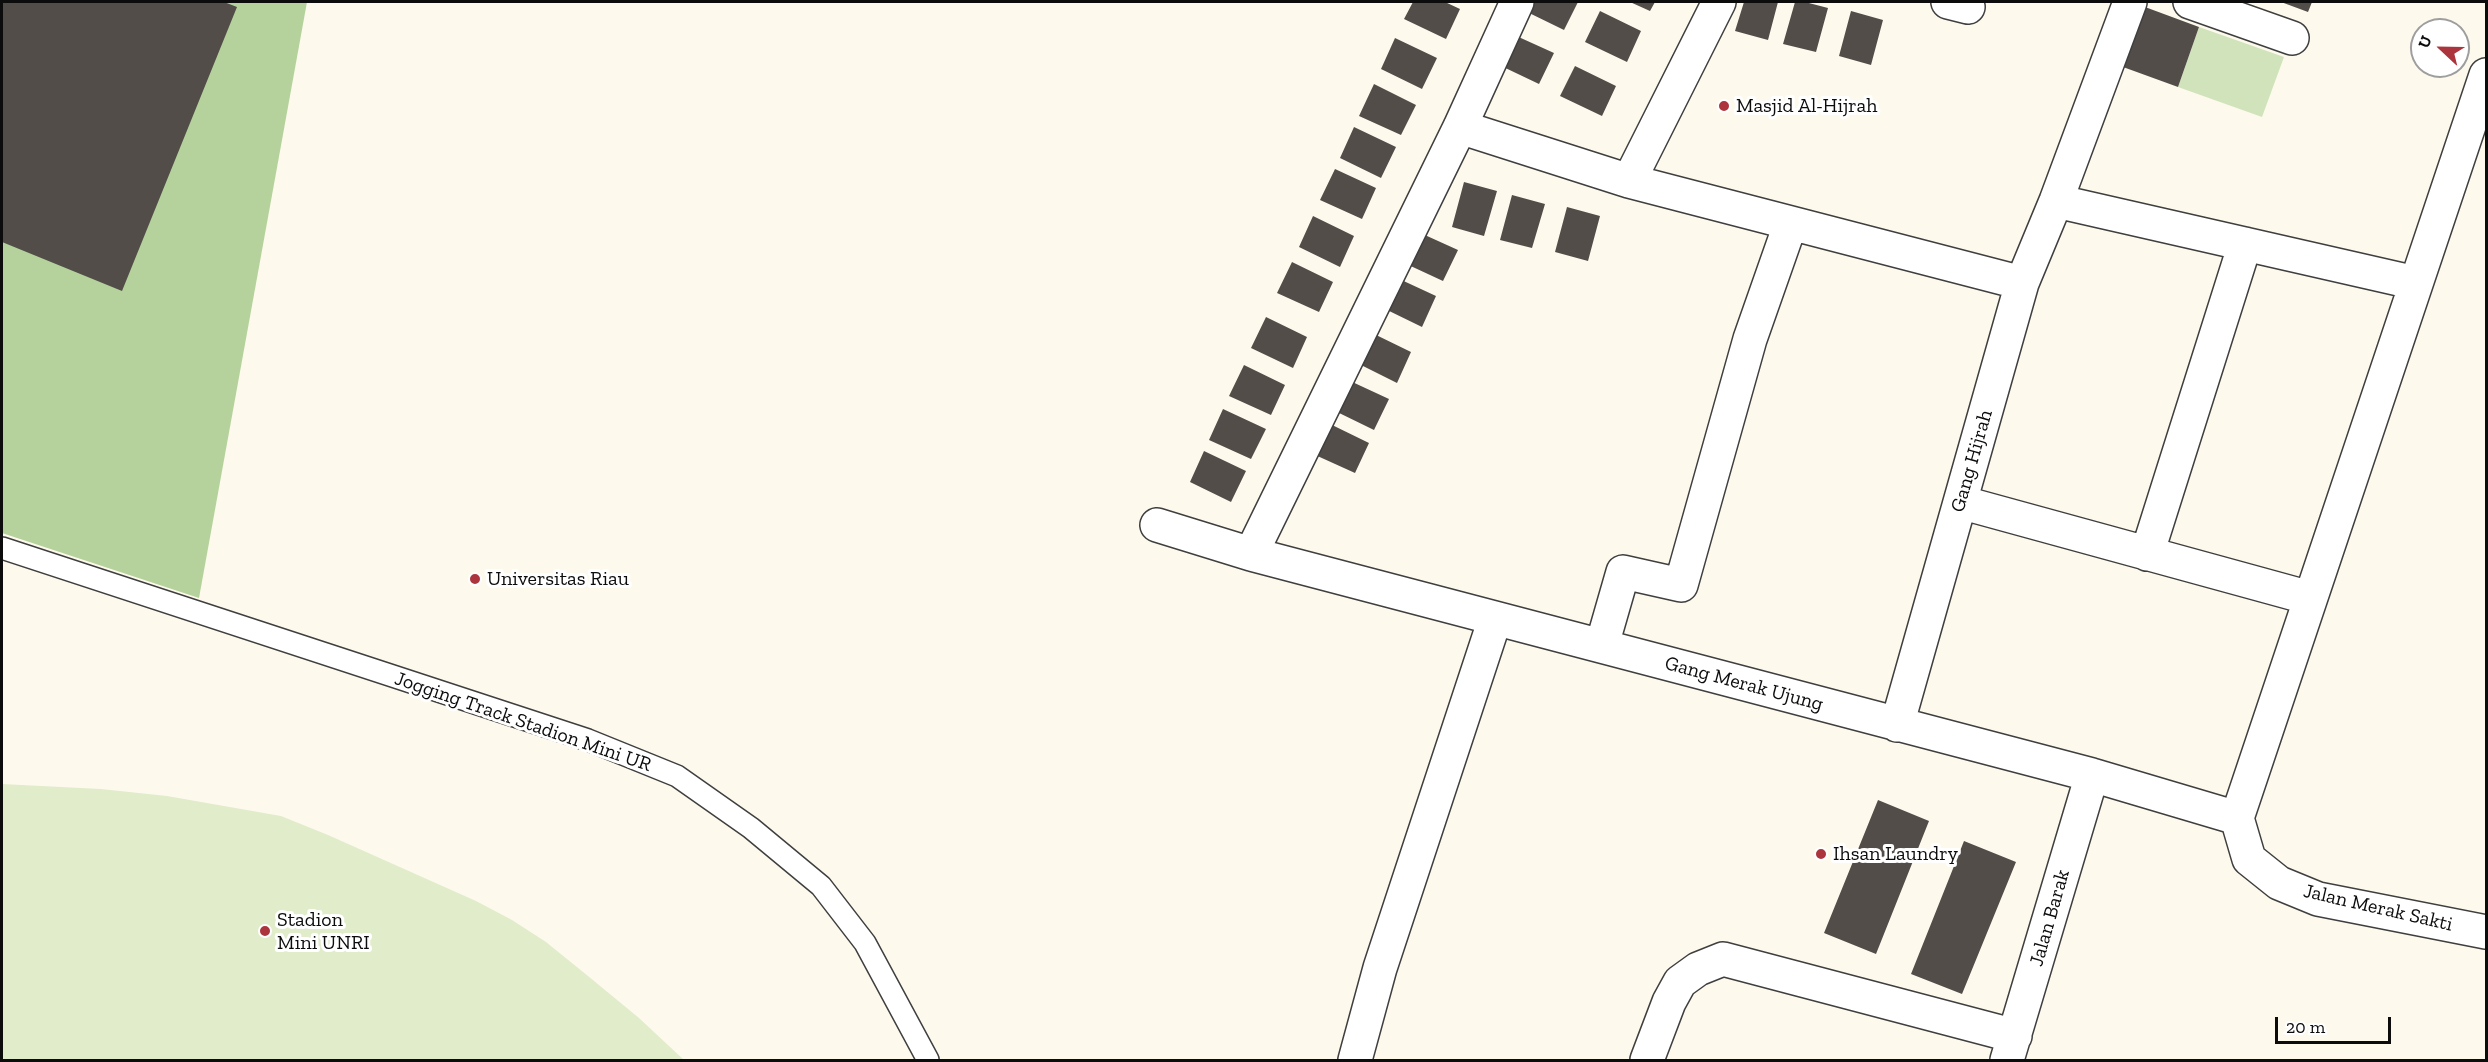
<!DOCTYPE html>
<style>
body{margin:0}
#map{position:relative;width:2488px;height:1062px;overflow:hidden;background:#fdfaed;font-family:"Zilla Slab",serif}
canvas{display:block}
.frame{position:absolute;inset:0;border:3px solid #0c0c0c;pointer-events:none}
.north{position:absolute;left:2410px;top:18px;width:60px;height:60px;box-sizing:border-box;background:#fff;border:2px solid #9e9e9e;border-radius:50%;rotate:292deg;font-size:16px;font-weight:700;line-height:24px;text-align:center;color:#0c0c0c}
.north::after{content:'';display:block;margin:auto;width:21px;height:27px;background:#ac343c;clip-path:polygon(50% 0,100% 100%,50% 72%,0 100%)}
.scale{position:absolute;left:2275px;top:1017px;width:116px;height:27px;box-sizing:border-box;border:3px solid #0c0c0c;border-top:0;padding-left:8px;font-size:18px;line-height:21px;white-space:nowrap;color:#0c0c0c;-webkit-text-stroke:4px #fff;paint-order:stroke}
</style>
<div id="map">
<canvas width="2488" height="1062"></canvas>
<div class="frame"></div>
<div class="north">U</div>
<div class="scale">20 m</div>
</div>
<script>
const c = document.querySelector('canvas').getContext('2d');
c.lineJoin = 'round';
function fill(path, color) { c.fillStyle = color; c.fill(path, 'evenodd'); }
const toPath = rows => new Path2D(rows.map(r => 'M' + r).join(''));
function strokePath(path, color, width, dash) { c.strokeStyle = color; c.lineWidth = width; c.lineCap = dash ? 'butt' : 'round'; c.setLineDash(dash || []); c.stroke(path); }
function label(font, color, halo, rows, align = 'center') {
  c.font = font + ' "Zilla Slab",serif'; c.lineWidth = 6; c.setLineDash([]); c.textBaseline = 'middle'; c.strokeStyle = halo; c.fillStyle = color; for (const [text, x, y, turn = 0] of rows) {
    c.save(); c.translate(x, y); c.rotate((+turn || 0) * Math.PI / 180); c.textAlign = isNaN(turn) ? turn : align; if (halo) c.strokeText(text, 0, 0); c.fillText(text, 0, 0); c.restore();
  }
}
const green = toPath([
 [2199,27,2284,57,2262,117,2178,87]
]);
const forest = toPath([
 [2,2,307,2,199,598,2,533]
]);
const pitch = toPath([
 [2,784,101,789,167,796,281,816,328,835,476,901,512,920,546,942,588,976,639,1018,684,1060,2,1060]
]);
const building = toPath([
 [2,2,224,2,237,7,122,291,2,242],
 [1413,2,1445,2,1460,9,1446,39,1404,19],
 [1527,2,1578,2,1564,30,1523,10],
 [1630,2,1655,2,1650,11],
 [1744,2,1778,2,1768,40,1735,31],
 [1795,2,1805,2,1828,8,1816,52,1783,44],
 [2281,2,2312,2,2308,12],
 [2145,7,2199,27,2178,87,2123,67],
 [1600,11,1641,31,1627,62,1585,42],
 [1851,11,1883,20,1871,65,1839,56],
 [1512,34,1554,53,1539,84,1497,64],
 [1395,38,1437,58,1422,89,1381,69],
 [1575,66,1616,86,1602,116,1560,96],
 [1374,84,1416,105,1401,135,1359,116],
 [1354,127,1396,147,1381,178,1340,158],
 [1335,169,1376,188,1362,219,1320,200],
 [1464,182,1497,191,1484,236,1452,227],
 [1512,195,1545,204,1532,248,1500,240],
 [1567,207,1600,216,1588,261,1555,252],
 [1313,216,1354,236,1340,267,1299,247],
 [1416,231,1458,250,1443,281,1402,262],
 [1292,262,1333,282,1319,312,1277,293],
 [1395,277,1436,296,1422,327,1381,307],
 [1266,317,1307,337,1293,368,1251,348],
 [1370,332,1411,352,1397,383,1355,362],
 [1244,365,1285,385,1271,415,1229,396],
 [1348,380,1389,399,1374,430,1333,410],
 [1223,409,1266,429,1251,459,1209,440],
 [1328,423,1369,443,1355,473,1313,454],
 [1204,451,1246,471,1231,502,1190,482],
 [1878,800,1929,821,1876,954,1824,933],
 [1964,841,2016,862,1962,994,1911,974]
]);
const service = toPath([
 [2,548,588,740,677,776,751,828,821,886,865,943,928,1060]
]);
const minor = toPath([
 [1948,2,1968,7],
 [2190,2,2292,38],
 [1460,127,1629,181,2022,283],
 [1629,181,1719,2],
 [2056,201,2416,283],
 [1960,502,2310,598],
 [1157,525,1251,554,2092,775,2237,818],
 [1251,554,1460,127,1517,2],
 [2147,554,2245,244],
 [1602,645,1623,572,1681,585,1750,339,1790,225],
 [1897,725,2022,283,2056,201,2130,2],
 [2237,818,2486,75],
 [2237,818,2249,859,2279,883,2318,899,2486,932],
 [1355,1060,1380,968,1495,619],
 [1647,1060,1669,1002,1680,982,1698,969,1723,959,2015,1036],
 [2007,1060,2092,775]
]);
const markers = [
 [1724,106,6,"#ac343c"],
 [475,579,6,"#ac343c"],
 [1821,854,6,"#ac343c"],
 [265,931,6,"#ac343c"]
];
const poiNames = [
 ["Masjid Al-Hijrah",1736,106],
 ["Universitas Riau",487,579],
 ["Ihsan Laundry",1833,854],
 ["Stadion",277,920],
 ["Mini UNRI",277,943]
];
const streetNames = [
 ["Gang Hijrah",1972,461,-74],
 ["Gang Merak Ujung",1744,684,15],
 ["Jogging Track Stadion Mini UR",523,722,19],
 ["Jalan Merak Sakti",2378,908,13],
 ["Jalan Barak",2050,918,-74]
];
fill(green, '#d0e3bb');
fill(forest, '#b5d29c');
fill(pitch, '#e1eccb');
fill(building, '#534d4a');
strokePath(service, '#3f3f3f', 24);
strokePath(minor, '#3f3f3f', 36);
strokePath(service, '#fff', 21);
strokePath(minor, '#fff', 33);
for (const [x, y, r, color] of markers) { const dot = new Path2D(); dot.arc(x, y, r, 0, 2 * Math.PI); c.fillStyle = color; c.fill(dot); strokePath(dot, '#fff', 2); }
label('20px', '#0c0c0c', '#fff', poiNames, 'left');
label('20px', '#0c0c0c', '#fff', streetNames);
</script>
